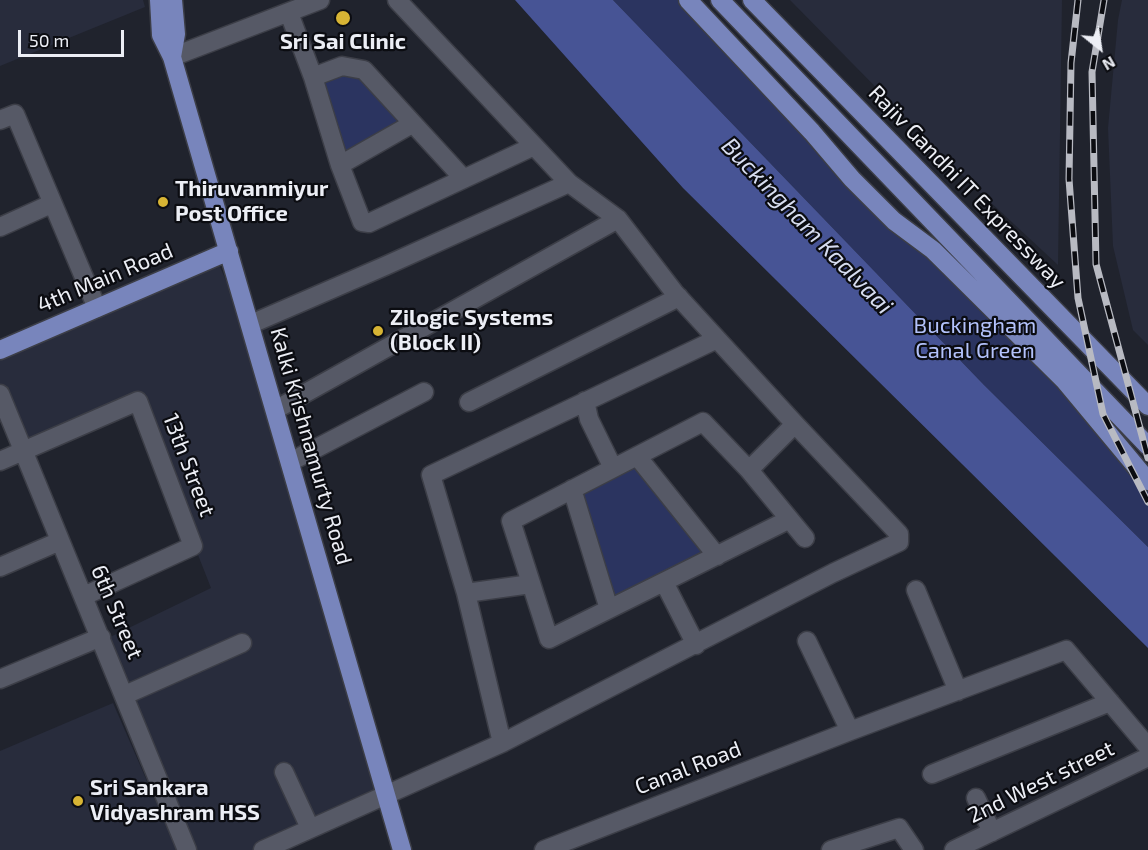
<!DOCTYPE html>
<style>
body{margin:0}
#map{position:relative;width:1148px;height:850px;overflow:hidden;background:#20232d;font-family:"Exo 2",sans-serif}
canvas{display:block}
.north{position:absolute;left:1070px;top:18px;width:60px;height:60px;-webkit-text-stroke:4px #0b0c11;paint-order:stroke;rotate:150deg;font-size:16px;font-weight:700;line-height:24px;text-align:center;color:#eceef5}
.north::after{content:'';display:block;margin:auto;width:21px;height:27px;background:#eceef5;clip-path:polygon(50% 0,100% 100%,50% 72%,0 100%)}
.scale{position:absolute;left:18px;top:30px;width:106px;height:27px;box-sizing:border-box;border:3px solid #eceef5;border-top:0;padding-left:8px;font-size:18px;line-height:21px;white-space:nowrap;color:#eceef5;-webkit-text-stroke:4px #0b0c11;paint-order:stroke}
</style>
<div id="map">
<canvas width="1148" height="850"></canvas>
<div class="north">N</div>
<div class="scale">50 m</div>
</div>
<script>
const c = document.querySelector('canvas').getContext('2d');
c.lineJoin = 'round';
function fill(path, color) { c.fillStyle = color; c.fill(path, 'evenodd'); }
const toPath = rows => new Path2D(rows.map(r => 'M' + r).join(''));
function strokePath(path, color, width, dash) { c.strokeStyle = color; c.lineWidth = width; c.lineCap = dash ? 'butt' : 'round'; c.setLineDash(dash || []); c.stroke(path); }
function label(font, color, halo, rows, align = 'center') {
  c.font = font + ' "Exo 2",sans-serif'; c.lineWidth = 4.5; c.setLineDash([]); c.textBaseline = 'middle'; c.strokeStyle = halo; c.fillStyle = color; for (const [text, x, y, turn = 0] of rows) {
    c.save(); c.translate(x, y); c.rotate((+turn || 0) * Math.PI / 180); c.textAlign = isNaN(turn) ? turn : align; if (halo) c.strokeText(text, 0, 0); c.fillText(text, 0, 0); c.restore();
  }
}
const built = toPath([
 [0,0,143,0,145,7,0,66],
 [790,0,1062,0,1058,265,972,185],
 [1122,0,1148,0,1148,345,1133,330,1113,246,1108,128,1118,20],
 [219,265,229,287,378,790,253,850,191,850,104,640,211,588,138,402,23,451,0,394,0,349,95,303],
 [113,703,177,850,0,850,0,751]
]);
const green = toPath([
 [613,0,678,0,784,114,820,157,871,208,951,277,1087,415,1148,480,1148,547,984,385],
 [362,73,405,123,340,160,314,77],
 [636,464,709,555,613,603,579,493]
]);
const water = toPath([
 [515,0,613,0,984,385,1148,547,1148,648,683,188]
]);
const minor = toPath([
 [289,13,313,77,340,165,362,222,369,223,534,146],
 [172,57,320,0],
 [313,77,342,66,364,70,463,178],
 [0,120,15,114,97,308],
 [340,165,412,124],
 [0,227,51,204],
 [251,324,385,266,569,183],
 [0,394,187,850],
 [585,401,589,419,613,468],
 [469,402,679,297],
 [275,410,618,219],
 [637,456,717,556],
 [0,461,138,401,193,546,84,596],
 [290,462,424,392],
 [749,470,795,424],
 [572,489,609,609],
 [788,520,549,639,511,521,703,422,749,470,805,538],
 [0,567,60,541],
 [664,582,696,645],
 [916,590,958,691],
 [466,593,531,584],
 [807,641,850,731],
 [0,679,101,637],
 [125,695,242,643],
 [502,743,466,593,431,475,717,339],
 [284,772,310,828],
 [932,774,1110,702],
 [976,798,992,832],
 [263,850,502,743,833,573,899,542,899,534,795,424,674,292,618,219,569,183,397,0],
 [544,850,850,731,1066,650,1148,747],
 [831,850,899,828,914,850],
 [954,850,1148,757]
]);
const major = toPath([
 [159,0,161,35,172,57,402,850],
 [688,0,812,132,852,179,894,221,933,250,1064,380,1148,481],
 [720,0,1148,446],
 [752,0,1148,406],
 [172,57,176,34,173,0],
 [0,350,229,251]
]);
const rail = toPath([
 [1078,0,1071,63,1069,179,1078,298,1103,414,1148,502],
 [1104,0,1092,72,1096,264,1148,458]
]);
const markers = [
 [343,18,8,"#d7b434"],
 [163,202,6,"#d7b434"],
 [378,331,6,"#d7b434"],
 [78,801,6,"#d7b434"]
];
const poiNames = [
 ["Sri Sai Clinic",343,42,"center"],
 ["Thiruvanmiyur",175,189],
 ["Post Office",175,214],
 ["Zilogic Systems",390,318],
 ["(Block II)",390,343],
 ["Sri Sankara",90,788],
 ["Vidyashram HSS",90,813]
];
const streetNames = [
 ["Rajiv Gandhi IT Expressway",967,187,46],
 ["4th Main Road",105,278,-23],
 ["Kalki Krishnamurty Road",311,446,74],
 ["13th Street",189,465,69],
 ["6th Street",117,612,67],
 ["Canal Road",688,768,-21],
 ["2nd West street",1041,782,-26]
];
const parkNames = [
 ["Buckingham",975,326],
 ["Canal Green",975,351]
];
const waterNames = [
 ["Buckingham Kaalvaai",807,226,46]
];
fill(built, '#282c3c');
fill(green, '#2b3460');
fill(water, '#475495');
strokePath(minor, '#3c3e47', 21);
strokePath(major, '#3c3e47', 21);
strokePath(minor, '#565966', 18);
strokePath(major, '#7885bc', 18);
strokePath(rail, '#b8bac2', 7);
strokePath(rail, '#0b0c11', 4.5, [14]);
for (const [x, y, r, color] of markers) { const dot = new Path2D(); dot.arc(x, y, r, 0, 2 * Math.PI); c.fillStyle = color; c.fill(dot); strokePath(dot, '#0b0c11', 2); }
label('bold 22px', '#eceef5', '#0b0c11', poiNames, 'left');
label('22px', '#eceef5', '#0b0c11', streetNames);
label('22px', '#b3c2fb', '#0b0c11', parkNames);
label('italic 24px', '#d7ddf0', '#0b0c11', waterNames);
</script>
